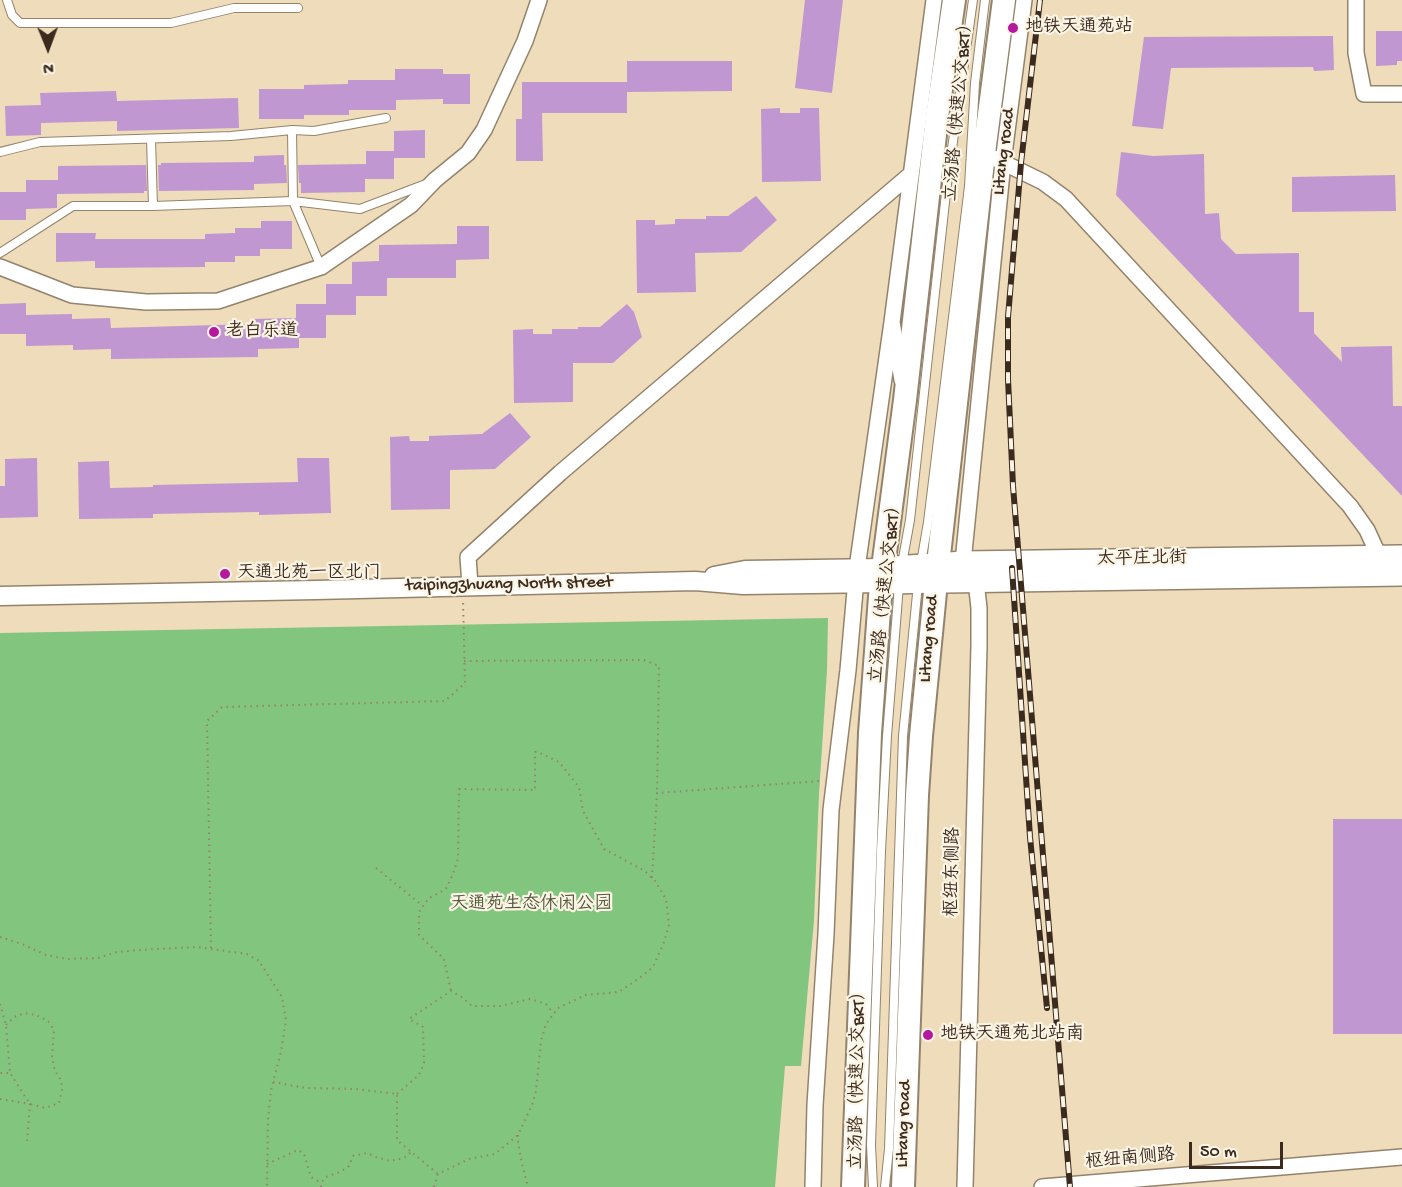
<!DOCTYPE html>
<meta charset="utf-8">
<style>
body{margin:0}
#map{position:relative;width:1402px;height:1187px;overflow:hidden;background:#eedcba;font-family:"Gochi Hand",sans-serif}
canvas{display:block}
.north{position:absolute;left:18px;top:18px;width:60px;height:60px;-webkit-text-stroke:4px #fcf5e5;paint-order:stroke;rotate:179deg;font-size:16px;font-weight:700;line-height:24px;text-align:center;color:#3b2a1e}
.north::after{content:'';display:block;margin:auto;width:21px;height:27px;background:#3b2a1e;clip-path:polygon(50% 0,100% 100%,50% 72%,0 100%)}
.scale{position:absolute;left:1189px;top:1142px;width:94px;height:27px;box-sizing:border-box;border:3px solid #3b2a1e;border-top:0;padding-left:8px;font-size:18px;line-height:21px;white-space:nowrap;color:#3b2a1e;-webkit-text-stroke:4px #fcf5e5;paint-order:stroke}
</style>
<div id="map">
<canvas width="1402" height="1187"></canvas>
<div class="north">N</div>
<div class="scale">50 m</div>
</div>
<script>
const c = document.querySelector('canvas').getContext('2d');
c.lineJoin = 'round';
function fill(path, color) { c.fillStyle = color; c.fill(path, 'evenodd'); }
const toPath = rows => new Path2D(rows.map(r => 'M' + r).join(''));
function strokePath(path, color, width, dash) { c.strokeStyle = color; c.lineWidth = width; c.lineCap = dash ? 'butt' : 'round'; c.setLineDash(dash || []); c.stroke(path); }
function label(font, color, halo, rows, align = 'center') {
  c.font = font + ' "Gochi Hand","LXGW WenKai TC",sans-serif'; c.lineWidth = 4.5; c.setLineDash([]); c.textBaseline = 'middle'; c.strokeStyle = halo; c.fillStyle = color; for (const [text, x, y, turn = 0] of rows) {
    c.save(); c.translate(x, y); c.rotate((+turn || 0) * Math.PI / 180); c.textAlign = isNaN(turn) ? turn : align; if (halo) c.strokeText(text, 0, 0); c.fillText(text, 0, 0); c.restore();
  }
}
const green = toPath([
 [828,618,827,670,819,794,814,920,801,1066,785,1066,775,1187,0,1187,0,633]
]);
const building = toPath([
 [805,0,843,0,832,93,795,88],
 [1376,31,1402,31,1402,61,1397,61,1397,65,1376,66],
 [1333,36,1334,70,1314,71,1313,67,1171,68,1163,129,1132,126,1144,37],
 [627,61,732,61,732,91,627,92,627,113,542,113,543,161,516,161,516,119,522,119,522,82,627,82],
 [395,69,443,69,443,74,470,74,470,104,443,104,443,99,396,100,396,110,349,110,349,115,304,115,304,119,259,119,259,89,304,89,304,85,348,84,348,80,395,80],
 [116,91,117,101,238,98,239,128,117,131,117,121,41,123,41,135,6,136,5,106,41,105,40,93],
 [780,108,780,113,800,113,800,108,819,108,821,181,762,182,761,109],
 [425,130,425,158,394,158,394,131],
 [366,151,394,151,394,179,365,179,365,192,301,193,301,183,299,183,298,165,366,164],
 [1121,152,1153,156,1204,154,1205,214,1219,213,1221,239,1236,254,1299,253,1299,312,1314,312,1314,333,1342,362,1341,347,1392,346,1393,406,1402,406,1402,496,1116,195],
 [284,155,284,165,286,165,287,183,254,184,254,190,159,191,158,165,161,165,161,163,254,162,254,156],
 [146,165,147,191,144,191,144,193,57,194,57,208,26,209,26,220,0,220,0,192,26,192,26,180,58,180,58,166],
 [1395,175,1396,211,1292,212,1292,177],
 [756,196,777,220,741,252,695,253,696,292,637,293,636,220,655,220,655,225,675,224,675,219,706,219,706,216,728,216],
 [261,221,292,221,292,249,260,249,260,256,235,256,235,262,205,262,205,267,95,268,95,261,56,262,56,233,96,233,95,239,205,239,205,234,235,233,235,228,261,228],
 [457,226,489,226,489,259,456,260,456,278,387,278,387,296,356,296,356,315,326,315,326,338,299,338,299,348,258,349,258,357,111,359,111,349,73,350,73,345,26,346,26,334,0,334,0,304,26,303,26,315,72,314,72,319,110,318,111,328,251,324,251,319,296,318,296,304,326,304,326,284,352,284,352,262,379,261,379,245,457,244],
 [627,304,634,312,642,337,613,363,573,363,573,402,514,403,513,330,533,329,533,334,552,334,552,329,578,329,578,327,600,327],
 [510,413,531,437,495,469,450,470,450,509,391,510,390,437,409,436,410,441,429,441,429,436,482,434],
 [37,458,38,517,0,518,0,486,5,486,5,459],
 [297,458,329,458,331,513,259,515,259,512,153,514,153,518,79,519,78,462,109,461,110,488,153,487,153,485,298,482],
 [1333,819,1402,819,1402,1034,1333,1034]
]);
const path = toPath([
 [464,661,644,660,659,666,657,793],
 [376,868,423,906],
 [652,878,657,793,820,781],
 [0,937,22,944,46,955,68,959,98,958,117,952,138,950,197,947,247,954,259,961,282,997,286,1020,281,1052,271,1090,268,1119,267,1187],
 [211,948,207,721,222,707,445,701,465,683,463,600],
 [0,1004,6,1025,10,1073,0,1073],
 [6,1025,14,1017,25,1013,36,1015,48,1021,54,1030,52,1057,55,1071,61,1080,62,1090,59,1103,45,1108,30,1104,10,1073],
 [273,1082,306,1088,356,1089,397,1094,397,1140,438,1174],
 [397,1094,419,1075,424,1063,423,1027,409,1019,451,991,463,998,472,1006,500,1006,530,999,546,1004,553,1013],
 [0,1099,30,1104,27,1142],
 [518,1135,518,1141,522,1164,528,1187],
 [267,1164,298,1150,304,1154,311,1177,321,1183],
 [321,1187,321,1183,326,1177,340,1172,349,1166,353,1156,367,1153,376,1157,390,1161,404,1158,411,1152],
 [434,1187,438,1174,469,1159,495,1154,518,1135,532,1105,536,1091,541,1041,546,1024,558,1008,579,998,585,995,619,992,642,976,653,967,664,942,669,925,666,899,655,881,645,871,604,849,583,811,579,787,559,762,538,752,535,752,535,790,459,789,458,858,453,874,446,889,429,898,419,912,419,935,444,959,451,991]
]);
const service = toPath([
 [7,0,12,15,20,23,171,23,234,8,298,8],
 [292,130,293,201,321,267],
 [151,139,153,206],
 [0,152,40,142,231,136,292,130,314,131,386,118],
 [0,253,73,206,153,206,293,201,360,209,426,184],
 [921,563,928,522,969,186,975,83,985,0],
 [902,564,910,520,947,184,973,0],
 [873,1187,871,1145,881,851,887,736,899,585],
 [885,1187,889,1149,903,736,918,584]
]);
const minor = toPath([
 [1356,0,1356,53,1364,94,1402,94],
 [994,158,1043,182,1066,199,1350,506,1367,530,1378,554,1378,564],
 [0,267,72,295,146,302,218,301,321,267,411,205,435,180,468,153,484,130,525,41,539,0],
 [902,380,892,322,934,0],
 [955,568,963,562,1003,162,1024,0],
 [470,585,468,557,560,473,911,174],
 [813,1187,815,1105,826,934,831,810,848,670,857,568,892,322],
 [965,1187,979,646,979,608,976,581,971,574],
 [1042,1187,1402,1157]
]);
const tertiary = toPath([
 [714,576,745,570,882,568],
 [0,596,316,590,695,581,743,585,881,583]
]);
const secondary = toPath([
 [882,568,963,562,1402,556],
 [881,583,1402,575]
]);
const primary = toPath([
 [853,1187,870,733,881,583,905,400,937,117,954,0],
 [903,1187,917,795,921,736,936,582,984,153,1004,0]
]);
const rail = toPath([
 [1040,0,1021,163,1008,317,1008,379,1013,486,1070,1187],
 [1012,568,1030,837,1047,1008]
]);
const markers = [
 [1013,28,6,"#b5179e"],
 [214,332,6,"#b5179e"],
 [225,574,6,"#b5179e"],
 [928,1035,6,"#b5179e"]
];
const poiNames = [
 ["地铁天通苑站",1025,28],
 ["老白乐道",226,332],
 ["天通北苑一区北门",237,574],
 ["地铁天通苑北站南",940,1035]
];
const streetNames = [
 ["立汤路（快速公交BRT）",960,108,-85],
 ["Litang road",1005,152,-83],
 ["太平庄北街",1142,560,-1],
 ["taipingzhuang North street",509,585,-1],
 ["立汤路（快速公交BRT）",887,590,-84],
 ["Litang road",930,639,-85],
 ["枢纽东侧路",954,872,-89],
 ["立汤路（快速公交BRT）",859,1076,-89],
 ["Litang road",905,1124,-88],
 ["枢纽南侧路",1130,1160,-5]
];
const parkNames = [
 ["天通苑生态休闲公园",531,905]
];
fill(green, '#81c57f');
fill(building, '#c097d1');
strokePath(service, '#94836c', 10);
strokePath(minor, '#94836c', 18);
strokePath(tertiary, '#94836c', 21);
strokePath(secondary, '#94836c', 24);
strokePath(primary, '#94836c', 26);
strokePath(path, '#94836c', 2, [1.5, 4.5]);
strokePath(service, '#fff', 8);
strokePath(minor, '#fff', 15);
strokePath(tertiary, '#fff', 18);
strokePath(secondary, '#fff', 21);
strokePath(primary, '#fff', 22);
strokePath(rail, '#3b2a1e', 6);
strokePath(rail, '#fcf5e5', 4, [11]);
for (const [x, y, r, color] of markers) { const dot = new Path2D(); dot.arc(x, y, r, 0, 2 * Math.PI); c.fillStyle = color; c.fill(dot); strokePath(dot, '#fcf5e5', 2); }
label('18px', '#3b2a1e', '#fcf5e5', poiNames, 'left');
label('18px', '#3b2a1e', '#fcf5e5', streetNames);
label('18px', '#50583b', '#fcf5e5', parkNames);
</script>
